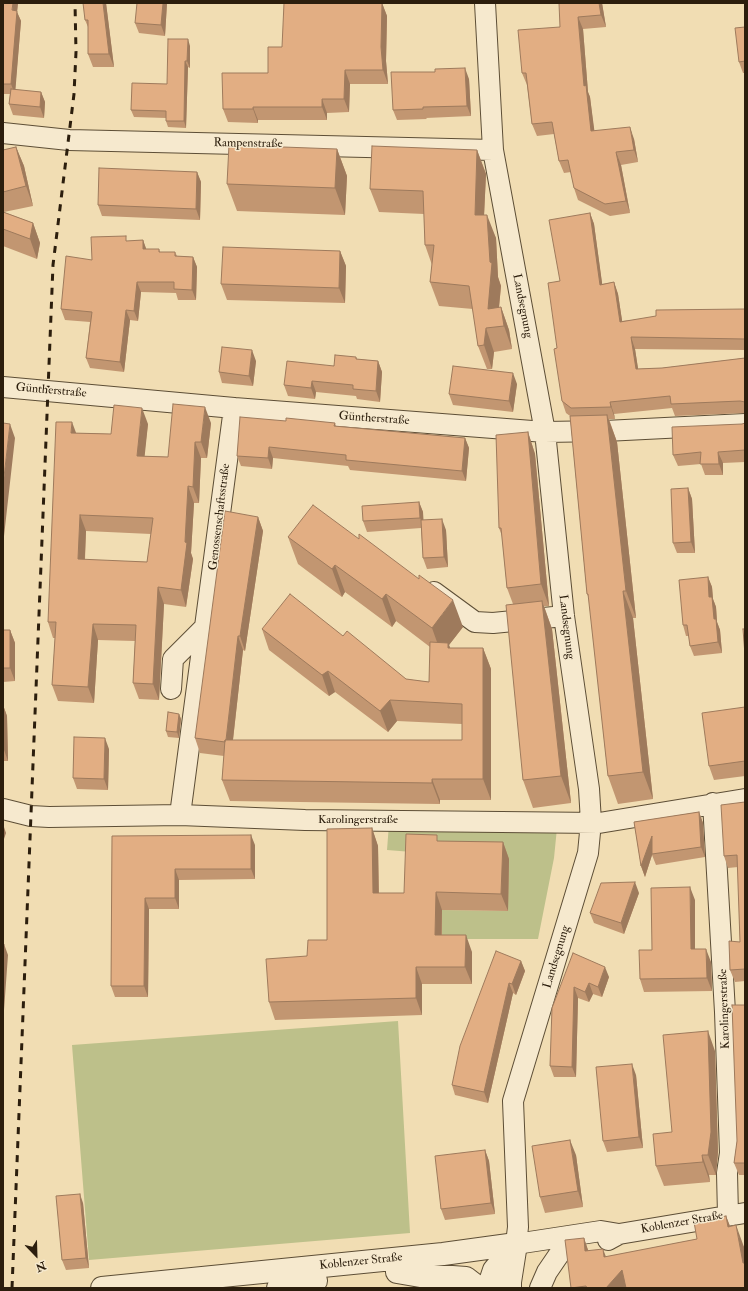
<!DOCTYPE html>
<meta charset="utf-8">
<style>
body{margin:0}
#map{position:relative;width:748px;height:1291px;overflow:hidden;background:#f1ddb3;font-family:"IM FELL Double Pica",serif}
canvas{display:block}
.frame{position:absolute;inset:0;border:4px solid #2c1e0d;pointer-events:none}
.north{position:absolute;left:16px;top:1235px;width:40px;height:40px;-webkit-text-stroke:3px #f6e9ce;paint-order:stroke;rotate:157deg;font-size:11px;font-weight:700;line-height:16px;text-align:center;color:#2c1e0d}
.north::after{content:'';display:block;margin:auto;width:14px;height:18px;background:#2c1e0d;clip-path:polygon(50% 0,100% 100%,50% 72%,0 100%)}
</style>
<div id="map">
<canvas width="748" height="1291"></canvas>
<div class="frame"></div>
<div class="north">N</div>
</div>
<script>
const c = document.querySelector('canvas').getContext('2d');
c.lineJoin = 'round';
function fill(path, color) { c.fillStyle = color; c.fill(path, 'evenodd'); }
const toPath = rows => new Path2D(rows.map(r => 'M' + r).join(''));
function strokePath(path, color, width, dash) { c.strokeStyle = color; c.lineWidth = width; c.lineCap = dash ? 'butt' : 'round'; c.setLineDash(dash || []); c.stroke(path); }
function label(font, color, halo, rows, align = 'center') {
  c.font = font + ' "IM FELL Double Pica",serif'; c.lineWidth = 3; c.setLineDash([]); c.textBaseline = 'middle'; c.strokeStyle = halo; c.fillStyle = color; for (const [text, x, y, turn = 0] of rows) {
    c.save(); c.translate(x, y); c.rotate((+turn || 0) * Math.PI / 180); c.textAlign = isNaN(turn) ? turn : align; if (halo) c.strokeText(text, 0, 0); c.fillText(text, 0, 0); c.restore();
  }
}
const green = toPath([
 [389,824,557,828,554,858,538,939,441,939,442,910,507,911,412,852,387,850],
 [398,1021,410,1233,89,1260,72,1045]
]);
const minor = toPath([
 [485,3,493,150,545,432,564,616,589,789,591,822,588,853,513,1101,518,1227,516,1244,601,1231,619,1234],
 [3,133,69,140,493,150],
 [3,387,234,408,545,432,605,431,745,424],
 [434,592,475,622,493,623,564,616],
 [171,689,173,659,205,627],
 [713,803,725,1012,730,1153,727,1173,728,1215],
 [3,809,31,816,49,817,180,815,305,820,599,823,745,799],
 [180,815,234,408],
 [608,1240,619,1234,745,1213],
 [540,1288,547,1272,562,1250]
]);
const tertiary = toPath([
 [397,1272,426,1277,452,1277,466,1278,479,1288],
 [102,1288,443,1254,516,1244],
 [278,1288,294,1283,316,1281],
 [488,1288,494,1270,516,1244],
 [510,1288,510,1282,516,1244]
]);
const rail = toPath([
 [12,1288,53,265,74,94,76,52,75,3]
]);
const wall = toPath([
 [3,3,18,3,17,12,21,21,15,90,41,92,45,102,44,118,13,115,9,104,10,94,3,94],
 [106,3,114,67,93,67,88,54,88,27,85,20],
 [167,3,165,36,139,33,135,23],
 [382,3,387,16,386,61,388,84,350,84,349,112,327,113,327,120,258,120,258,123,228,122,223,109,268,73,282,47],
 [602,3,606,27,583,29,588,92,590,97,594,131,634,139,638,162,621,165,630,213,610,216,578,200,574,188,571,172,564,173,559,161,554,134,537,136,532,124,527,85,522,73,560,27],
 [745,27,745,73,743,73,739,62],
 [190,46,190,68,188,67,186,128,168,127,166,121,166,118,134,117,131,110,167,84],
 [435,72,469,79,471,116,426,118,427,119,397,120,393,110],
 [16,147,24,166,33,206,4,212,33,223,40,243,37,259,3,246,3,150],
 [337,149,347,176,345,215,237,211,227,184],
 [477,150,486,174,484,215,496,238,498,277,501,286,499,308,501,307,509,330,512,349,494,352,492,369,487,369,478,346,473,309,439,306,430,282,432,265,425,245,424,214,379,212,370,189],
 [197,172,201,182,200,220,102,216,98,205],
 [590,213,594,224,602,284,614,282,618,294,622,321,745,309,745,350,635,349,638,369,662,368,745,358,745,413,675,416,672,408,614,414,615,419,609,419,617,442,636,618,633,618,653,799,618,804,608,776,589,598,587,594,570,416,566,413,562,401,557,348,560,281],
 [143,240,146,249,159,249,160,252,175,252,177,256,193,257,197,267,196,300,178,300,176,293,141,292,138,321,130,320,124,372,90,368,86,358,90,322,65,320,61,309,92,260,128,241],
 [340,251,346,266,345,303,227,300,221,284],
 [356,357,357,359,378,361,382,372,380,402,357,399,356,396,316,392,315,399,288,396,284,385],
 [256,361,253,386,222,383,219,372],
 [517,384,513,412,453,405,449,394],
 [286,421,335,423,336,426,465,438,469,448,466,481,350,470,348,466,273,458,272,469,241,466,237,456],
 [211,423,207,458,201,458,199,503,194,503,191,553,193,559,186,607,164,604,159,700,139,699,133,683,135,641,98,640,94,703,58,701,52,685,55,638,53,638,48,622,75,433,111,434,148,424,144,456,168,457],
 [86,531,151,534,147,562,85,560],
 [745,423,745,462,723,463,723,475,705,475,701,464,678,466,673,455],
 [528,432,535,454,549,606,544,606,552,629,571,803,533,808,523,780,513,604,507,588,502,536,499,528],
 [688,488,692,499,695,553,677,553,673,543],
 [419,502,423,512,423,520,446,530,448,567,427,569,423,558,421,528,367,532,363,521],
 [258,517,263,531,245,651,243,650,233,740,462,740,462,724,397,721,388,732,335,692,329,696,269,650,262,629,343,636,406,679,429,682,430,647,396,621,392,627,345,592,342,597,298,564,288,537,463,627,449,645,450,648,483,648,491,669,491,800,440,800,440,804,230,801,222,780,224,756,200,753,195,738],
 [708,577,712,587,713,599,716,607,717,622,720,630,722,653,694,656,690,646,689,636,686,636,683,625],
 [3,630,10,630,15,643,15,681,3,682],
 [3,705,7,716,8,761,3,761],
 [745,707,745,776,714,780,709,766],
 [179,714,181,719,179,738,168,737,166,731],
 [109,749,108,790,77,789,73,778],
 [745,802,745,981,735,982,730,970,740,942,738,867,728,868,724,856],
 [699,812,703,823,705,857,656,865,652,855,645,877,641,866,634,822],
 [372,828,378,846,379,893,404,893,439,841,503,842,509,859,508,911,442,910,442,935,472,952,472,984,422,984,422,1015,275,1020,269,1002,307,956,327,940],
 [112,836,255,845,255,879,179,880,179,909,149,909,148,997,115,997,111,986],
 [639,893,624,934,594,923,590,913],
 [695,900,695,949,711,962,712,991,644,992,640,979,652,950],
 [573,953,609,977,602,997,593,994,589,1002,578,998,576,1077,554,1077,550,1066],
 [521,961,525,971,516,995,513,993,488,1103,455,1095,452,1085],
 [745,1005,745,1175,739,1175,734,1163,737,1141],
 [715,1051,718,1152,716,1175,709,1175,710,1182,664,1186,656,1166,672,1132],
 [636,1075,643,1148,607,1152,603,1141],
 [485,1150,489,1161,495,1214,445,1220,441,1209],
 [576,1155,583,1207,545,1213,540,1197],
 [83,1203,89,1268,66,1270,62,1260],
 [726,1216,730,1226,744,1247,745,1255,745,1288,571,1288,584,1238,588,1250,606,1257,697,1239]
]);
const shadedWall = toPath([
 [13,3,18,3,17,12,21,21,15,95,11,84],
 [103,3,106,3,114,67,109,54],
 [163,3,167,3,165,36,161,25],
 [382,3,387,16,386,61,388,84,383,70,381,47],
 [599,3,602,3,606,27,601,15],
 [578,17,583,29,588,92,590,97,596,143,591,131,584,86],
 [188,39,190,46,190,68,187,61],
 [185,61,188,67,186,128,184,121],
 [465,68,469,79,471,116,467,106],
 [345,70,350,84,349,112,344,99],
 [41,92,45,102,44,118,40,107],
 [322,99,327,113,327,120,322,107],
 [253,107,258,120,258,123,253,109],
 [630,127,634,139,638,162,634,150],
 [16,147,24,166,33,206,26,186],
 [337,149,347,176,345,215,335,188],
 [477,150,486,174,483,238,475,215],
 [616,152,621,165,630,213,626,201],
 [197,172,201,182,200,220,196,209],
 [590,213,594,224,604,297,600,285],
 [487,215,496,238,498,277,501,286,497,327,488,309,490,262],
 [33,223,40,243,37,259,30,239],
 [143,240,147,251,143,249],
 [340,251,346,266,345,303,339,288],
 [193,257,197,267,196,300,192,290],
 [137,282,141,292,138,321,134,311],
 [614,282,618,294,624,333,620,322],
 [501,307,509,330,512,349,504,326],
 [126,310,130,320,124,372,120,362],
 [486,328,494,352,492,369,484,345],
 [631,337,635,349,640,381,636,369],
 [252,350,256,361,253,386,249,376],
 [378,361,382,372,380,402,376,391],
 [513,373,517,384,513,412,509,401],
 [312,381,316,392,315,399,311,388],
 [610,402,614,414,615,419,611,407],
 [205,407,211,423,207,458,201,442],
 [142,408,148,424,143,472,137,456],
 [607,415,617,442,636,618,626,591],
 [72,422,78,438,71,433],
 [10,424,15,438,3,545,3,486],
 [528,432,535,454,549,606,541,584],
 [465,438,469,448,466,481,462,471],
 [195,442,201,458,199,503,193,487],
 [269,447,273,458,272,469,268,458],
 [718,452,723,463,723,475,719,464],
 [188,486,194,503,191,553,193,559,186,607,181,590,185,542],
 [688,488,692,499,695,553,691,542],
 [419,502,423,512,424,528,420,518],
 [80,515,86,531,84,576,78,559],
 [258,517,263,531,245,651,240,636],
 [442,519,446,530,448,567,444,557],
 [335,565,345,592,342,597,332,569],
 [708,577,712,587,713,599,716,607,717,622,720,630,722,653,718,642,709,597],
 [158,587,164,604,159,700,153,684],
 [623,591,633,618,653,799,643,772],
 [386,594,396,621,392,627,382,599],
 [453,600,463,627,449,645,456,663,442,656,432,628],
 [542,601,552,629,571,803,561,776],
 [93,624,98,640,94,703,88,687],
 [10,630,15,643,15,681,10,668],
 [238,636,243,650,231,757,226,742],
 [483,648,491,669,491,800,483,779],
 [328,671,335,692,329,696,322,675],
 [390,700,397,721,388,732,380,711],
 [3,705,7,716,8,761,3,747],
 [179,714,181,719,179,738,177,732],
 [105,738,109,749,108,790,104,779],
 [432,779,440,800,440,804,432,783],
 [699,812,703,823,705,857,701,847],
 [3,824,6,833,3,842],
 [372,828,378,846,379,911,373,893],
 [251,835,255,845,255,879,251,869],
 [652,836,652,855,645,877,641,866],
 [503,842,509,859,508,911,501,894],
 [175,869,179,880,179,909,175,898],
 [635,882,639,893,624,934,621,923],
 [690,887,695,900,695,963,691,949],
 [436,892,442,910,441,952,435,935],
 [145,898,149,909,148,997,144,986],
 [466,935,472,952,472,984,465,967],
 [4,944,8,955,3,1024,3,958],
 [706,949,711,962,712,991,707,978],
 [521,961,525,971,516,995,512,984],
 [416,967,422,984,422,1015,416,998],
 [605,967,609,977,602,997,598,987],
 [509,983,513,993,488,1103,484,1092],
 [589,983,593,994,589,1002,585,992],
 [574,987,578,998,576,1077,572,1067],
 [708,1031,715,1051,718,1152,716,1175,708,1155],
 [632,1064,636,1075,643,1148,639,1137],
 [570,1140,576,1155,583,1207,578,1191],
 [485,1150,489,1161,495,1214,491,1203],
 [702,1155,709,1175,710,1182,703,1162],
 [80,1194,83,1203,89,1268,86,1258],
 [726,1216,734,1237,728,1227],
 [736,1225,744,1247,745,1255,745,1270,743,1263],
 [584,1238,591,1259,585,1251],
 [603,1249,611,1270,604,1257],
 [622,1270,628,1288,606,1288]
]);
const building = toPath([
 [3,3,13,3,12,10,17,11,11,84,3,84,3,3],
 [83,3,103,3,109,54,88,54,88,20,85,20,83,3],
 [137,3,163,3,161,25,135,23,137,3],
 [284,3,382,3,381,47,383,70,345,70,344,99,322,99,322,107,253,107,253,109,223,109,222,73,268,73,268,47,282,47,284,3],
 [559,3,599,3,601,15,578,17,584,86,586,85,591,131,630,127,634,150,616,152,626,201,605,204,574,188,568,160,559,161,552,122,532,124,526,73,522,73,518,30,560,27,559,3],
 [745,27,745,61,739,62,735,28,745,27],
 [168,39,188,39,187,61,185,61,184,121,166,121,166,111,131,110,132,83,167,84,168,39],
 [465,68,467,106,423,107,423,109,393,110,391,72,435,72,435,69,465,68],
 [11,89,41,92,40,107,9,104,11,89],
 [229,145,337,149,335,188,227,184,229,145],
 [372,146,477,150,475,215,487,215,490,262,492,263,488,309,501,307,504,326,486,328,484,345,478,346,469,286,430,282,434,245,425,245,423,191,370,189,372,146],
 [16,147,26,186,3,192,3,150,16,147],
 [99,168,197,172,196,209,98,205,99,168],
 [3,212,33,223,30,239,3,229,3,212],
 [590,213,600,285,614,282,620,322,656,316,656,310,745,309,745,339,631,337,636,369,662,368,745,358,745,402,740,401,671,404,670,396,610,402,611,407,571,408,562,401,554,349,557,348,548,283,560,281,549,220,590,213],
 [126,236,126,241,143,240,143,249,159,249,159,252,175,252,175,256,193,257,192,290,174,289,174,282,137,282,134,311,126,310,120,362,86,358,92,312,61,309,66,256,92,260,91,237,126,236],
 [223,247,340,251,339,288,221,284,223,247],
 [222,347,252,350,249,376,219,372,222,347],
 [335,355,356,357,356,359,378,361,376,391,353,389,353,385,312,381,311,388,284,385,287,361,334,366,335,355],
 [453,366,513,373,509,401,449,394,453,366],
 [173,404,205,407,201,442,195,442,193,487,188,486,185,542,187,543,181,590,158,587,153,684,133,683,136,625,93,624,88,687,52,685,56,622,48,622,56,422,72,422,71,433,111,434,114,405,142,408,137,456,168,457,173,404],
 [80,515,153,518,147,562,78,559,80,515],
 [607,415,626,591,623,591,643,772,608,776,588,594,587,594,570,416,607,415],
 [240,417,286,421,286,418,335,423,334,426,465,438,462,471,346,460,346,455,269,447,268,458,237,456,240,417],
 [3,423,10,424,3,486,3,423],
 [745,423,745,450,718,452,719,464,700,464,701,452,673,455,672,427,742,424,745,423],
 [528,432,541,584,507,588,501,528,499,528,496,435,528,432],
 [688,488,691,542,673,543,671,489,688,488],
 [419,502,420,518,363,521,362,506,419,502],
 [313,505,359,539,359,534,419,579,419,575,453,600,432,628,386,594,382,599,335,565,332,569,288,537,313,505],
 [225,511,258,517,240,636,238,636,226,740,225,740,225,742,195,738,225,511],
 [442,519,444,557,423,558,421,520,442,519],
 [708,577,709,597,712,597,714,619,716,619,718,642,690,646,687,625,683,625,679,580,708,577],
 [290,594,343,636,347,631,406,679,429,682,430,642,448,643,448,648,483,648,483,779,432,779,432,783,222,780,225,740,462,740,462,704,390,700,380,711,328,671,322,675,262,629,290,594],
 [542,601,561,776,523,780,506,605,542,601],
 [743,629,745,629,745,655,743,629],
 [3,630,10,630,10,668,3,668,3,630],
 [745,707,745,761,709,766,702,713,745,707],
 [168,712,179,714,177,732,166,731,168,712],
 [74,737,105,738,104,779,73,778,74,737],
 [745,802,745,969,730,970,729,941,740,942,737,855,724,856,721,805,745,802],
 [699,812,701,847,652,854,652,836,641,866,634,822,699,812],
 [372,828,373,893,404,893,406,834,437,835,437,841,503,842,501,894,436,892,435,935,466,935,465,967,416,967,416,998,269,1002,266,959,307,956,308,940,327,940,327,829,372,828],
 [251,835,251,869,175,869,175,898,145,898,144,986,111,986,112,836,251,835],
 [635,882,621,923,590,913,601,883,635,882],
 [690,887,691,949,706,949,707,978,640,979,639,950,652,950,651,888,690,887],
 [3,944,4,944,3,958,3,944],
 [496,951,521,961,512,984,509,983,484,1092,452,1085,460,1046,496,951],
 [573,953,605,967,598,987,589,983,585,992,574,987,572,1067,550,1066,552,1008,573,953],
 [732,1005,745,1005,745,1163,734,1163,737,1141,732,1005],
 [708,1031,711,1132,708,1155,702,1155,703,1162,656,1166,653,1134,672,1132,663,1035,708,1031],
 [632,1064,639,1137,603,1141,596,1067,632,1064],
 [570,1140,578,1191,540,1197,532,1146,570,1140],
 [485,1150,491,1203,441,1209,435,1156,485,1150],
 [80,1194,86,1258,62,1260,56,1196,80,1194],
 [726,1216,728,1227,736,1225,743,1263,745,1263,745,1288,626,1288,622,1270,606,1288,587,1288,586,1286,571,1288,565,1240,584,1238,585,1251,603,1249,604,1257,697,1239,694,1222,726,1216]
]);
const streetNames = [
 ["Rampenstraße",248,144,1],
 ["Landsegnung",522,306,79],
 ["Güntherstraße",51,391,5],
 ["Güntherstraße",374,419,4],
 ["Genossenschaftsstraße",220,517,-83],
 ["Landsegnung",566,627,83],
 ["Karolingerstraße",358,820],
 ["Landsegnung",557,957,-73],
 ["Karolingerstraße",725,1009,-92],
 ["Koblenzer Straße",682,1223,-10],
 ["Koblenzer Straße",361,1262,-6]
];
fill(green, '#bdc08a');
strokePath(minor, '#5d4e36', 22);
strokePath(tertiary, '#5d4e36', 24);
strokePath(minor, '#f6e9ce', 20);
strokePath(tertiary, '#f6e9ce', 22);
strokePath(rail, '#2c1e0d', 3, [7, 7]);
fill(wall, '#c29671');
fill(shadedWall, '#9e7a5c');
fill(building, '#e2ae83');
strokePath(building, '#9e7a5c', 1);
label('12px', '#2c1e0d', '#f6e9ce', streetNames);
</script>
